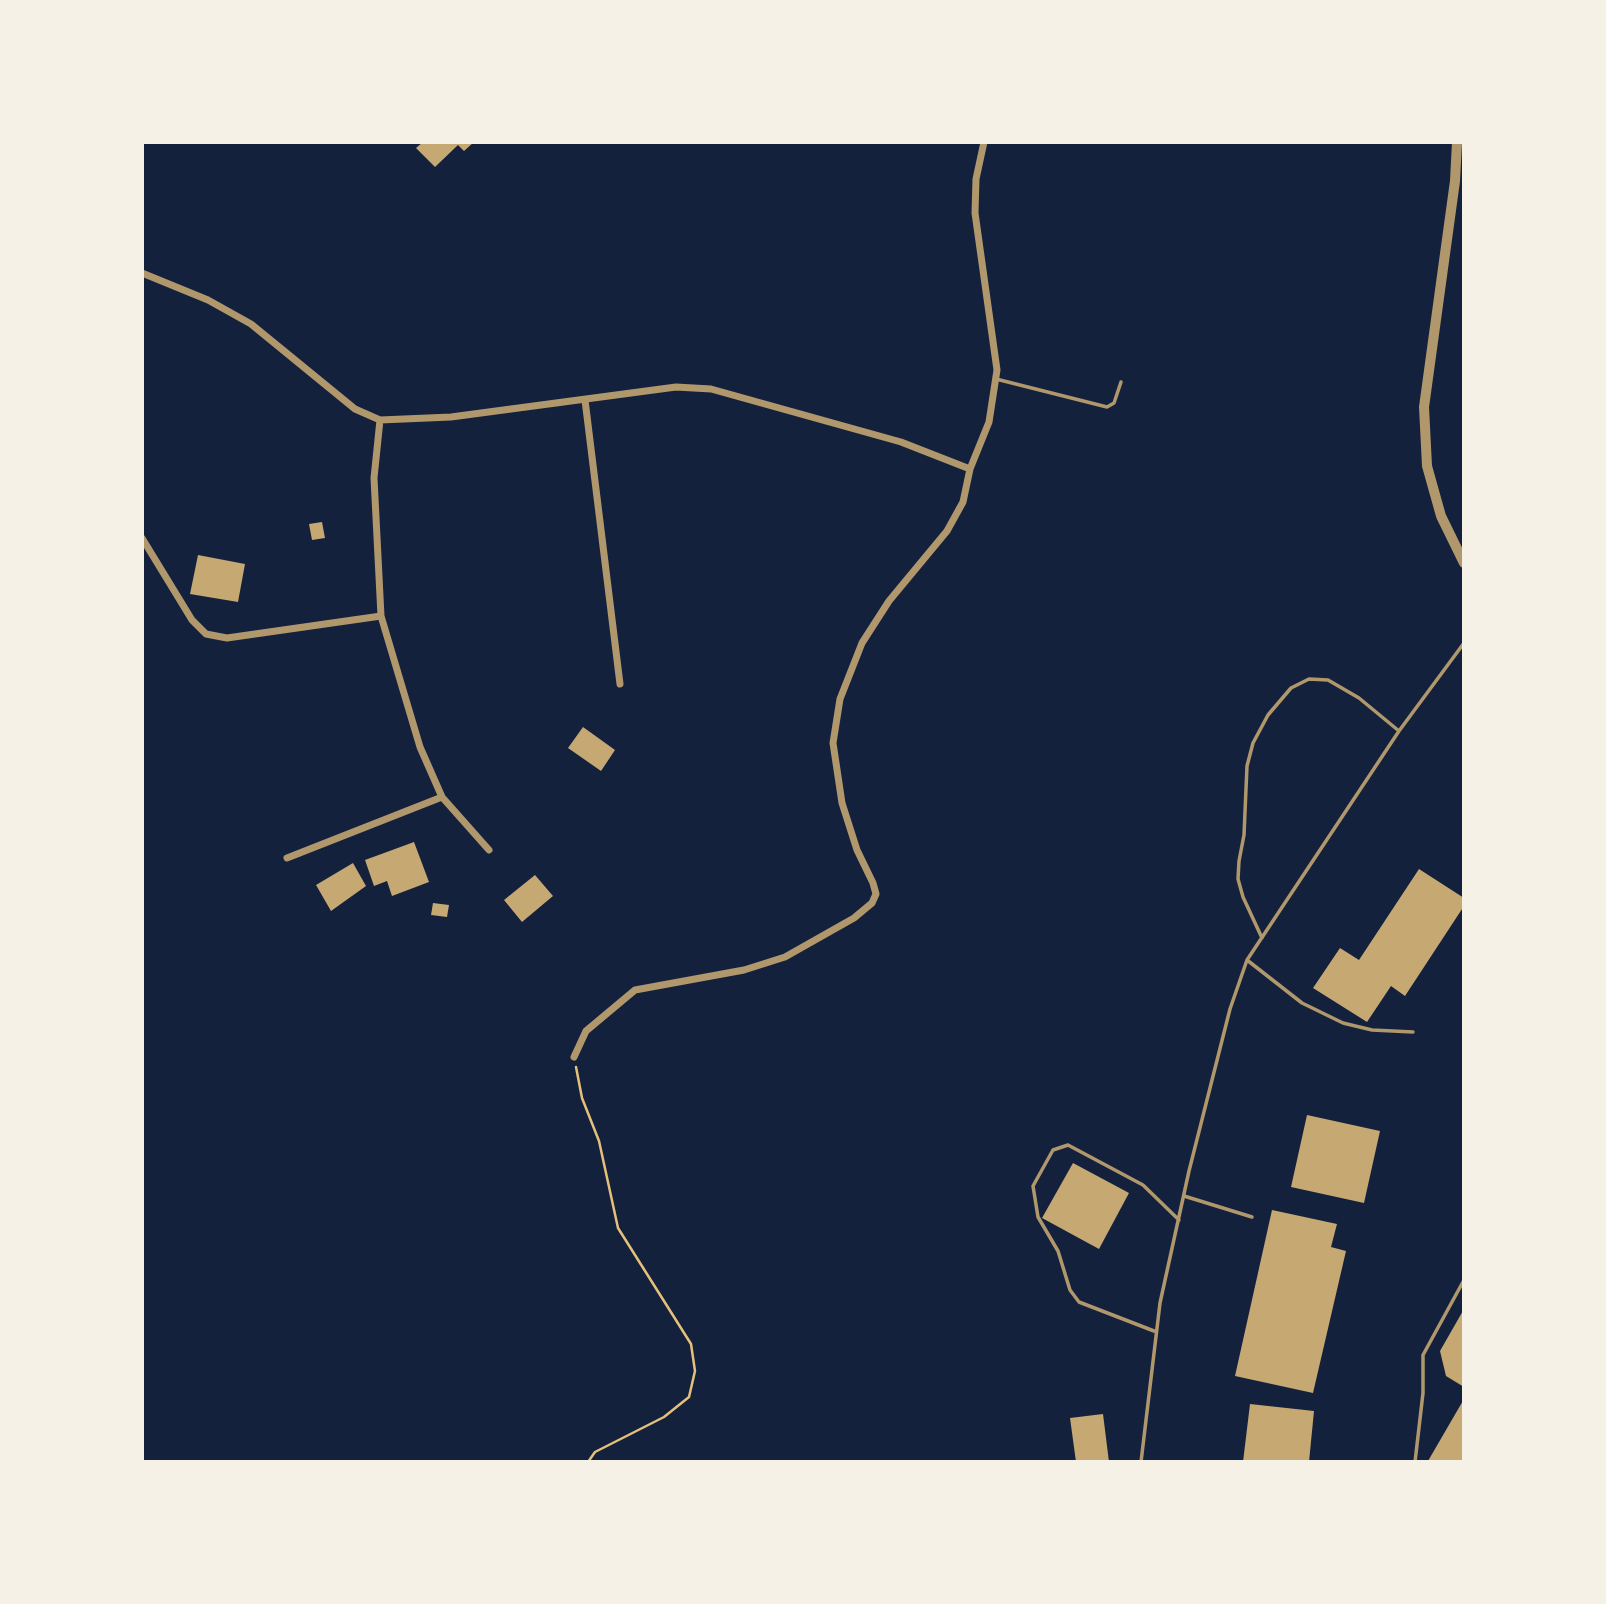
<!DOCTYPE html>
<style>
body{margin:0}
#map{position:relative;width:1606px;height:1604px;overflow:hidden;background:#14213d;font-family:Cabin,sans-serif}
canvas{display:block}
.frame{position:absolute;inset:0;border:144px solid #f6f1e7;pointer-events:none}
</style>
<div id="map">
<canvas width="1606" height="1604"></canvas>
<div class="frame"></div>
</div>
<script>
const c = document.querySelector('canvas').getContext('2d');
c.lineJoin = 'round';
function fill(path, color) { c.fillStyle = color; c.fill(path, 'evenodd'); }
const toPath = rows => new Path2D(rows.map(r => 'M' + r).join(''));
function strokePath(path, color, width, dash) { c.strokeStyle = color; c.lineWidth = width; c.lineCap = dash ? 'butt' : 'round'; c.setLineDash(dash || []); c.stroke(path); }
const building = toPath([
 [423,142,474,142,464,151,458,145,435,167,416,148],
 [322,522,325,538,312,540,309,524],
 [198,555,245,564,238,602,190,594],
 [583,727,615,750,601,771,568,748],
 [414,842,429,882,392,896,387,881,374,886,365,860],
 [353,863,366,886,331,911,316,885],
 [1419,869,1464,898,1464,906,1405,996,1391,986,1367,1022,1313,988,1340,948,1359,960],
 [535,875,553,896,522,922,504,900],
 [433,903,449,905,447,917,431,915],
 [1307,1115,1380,1131,1364,1203,1291,1187],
 [1073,1163,1129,1193,1099,1249,1042,1218],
 [1272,1210,1337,1224,1331,1247,1346,1251,1313,1393,1235,1376],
 [1464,1309,1464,1387,1446,1376,1440,1351],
 [1464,1399,1464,1462,1430,1462,1428,1461],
 [1250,1404,1314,1411,1309,1462,1243,1462],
 [1103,1414,1109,1462,1076,1462,1070,1418]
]);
const path = toPath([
 [576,1067,582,1098,599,1141,618,1228,691,1344,695,1371,689,1397,664,1417,595,1452,588,1462]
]);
const service = toPath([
 [996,379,1107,407,1114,403,1121,382],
 [1262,938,1243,897,1238,879,1239,861,1244,835,1247,766,1253,743,1268,715,1291,688,1309,679,1328,680,1359,698,1399,731],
 [1247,960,1302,1003,1343,1023,1372,1030,1413,1032],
 [1184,1196,1252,1217],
 [1154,1331,1079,1302,1070,1290,1058,1251,1038,1217,1033,1186,1053,1150,1068,1145,1143,1185,1179,1220],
 [1141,1462,1160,1303,1189,1171,1230,1009,1247,960,1399,731,1464,643],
 [1415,1462,1423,1393,1423,1355,1464,1280]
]);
const minor = toPath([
 [142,273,208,300,251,324,355,409,380,420,451,417,676,387,711,389,901,442,970,469],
 [585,400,620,684],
 [380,420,374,478,381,616,420,747,442,797,489,850],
 [142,538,192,620,206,634,227,638,381,616],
 [287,858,442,797],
 [574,1057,586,1031,635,990,744,970,785,957,854,918,872,903,876,894,873,883,857,850,842,803,833,743,840,699,862,643,889,601,947,531,963,502,970,469,989,422,997,370,975,213,976,179,984,142]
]);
const tertiary = toPath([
 [1457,142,1455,181,1424,407,1427,466,1441,516,1464,563]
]);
fill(building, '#c6a872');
strokePath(path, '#e5c07b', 2.5);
strokePath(service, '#b1986c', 3.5);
strokePath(minor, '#b1986c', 7);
strokePath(tertiary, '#b1986c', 10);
</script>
